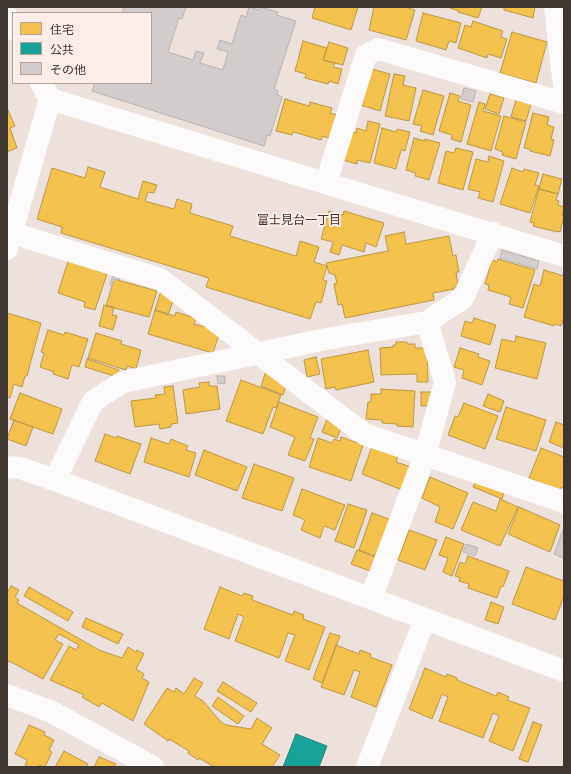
<!DOCTYPE html>
<meta charset="utf-8">
<style>
body{margin:0}
#map{position:relative;width:571px;height:774px;overflow:hidden;background:#eee1db;font-family:"DejaVu Sans","Noto Sans JP",sans-serif}
canvas{display:block}
.frame{position:absolute;inset:0;border:8px solid #3f3631;pointer-events:none}
.legend{position:absolute;left:12px;top:12px;width:140px;height:72px;box-sizing:border-box;background:#fceee7;border:1px solid #b0a49e;margin:0;padding:5px 7px;list-style:none;font-size:12px;color:#3f3631}
.legend li{display:flex;align-items:center;gap:8px;height:20px}
.legend b{width:20px;border:1px solid #b0a49e}
</style>
<div id="map">
<canvas width="571" height="774"></canvas>
<div class="frame"></div>
<ul class="legend">
<li><b style="height:11px;background:#f2c14e"></b>住宅</li>
<li><b style="height:11px;background:#17a398"></b>公共</li>
<li><b style="height:11px;background:#d4cdce"></b>その他</li>
</ul>
</div>
<script>
const c = document.querySelector('canvas').getContext('2d');
c.lineJoin = 'round';
function fill(path, color) { c.fillStyle = color; c.fill(path, 'evenodd'); }
const toPath = rows => new Path2D(rows.map(r => 'M' + r).join(''));
function strokePath(path, color, width, dash) { c.strokeStyle = color; c.lineWidth = width; c.lineCap = dash ? 'butt' : 'round'; c.setLineDash(dash || []); c.stroke(path); }
function label(font, color, halo, rows, align = 'center') {
  c.font = font + ' "DejaVu Sans","Noto Sans JP",sans-serif'; c.lineWidth = 4; c.setLineDash([]); c.textBaseline = 'middle'; c.strokeStyle = halo; c.fillStyle = color; for (const [text, x, y, turn = 0] of rows) {
    c.save(); c.translate(x, y); c.rotate((+turn || 0) * Math.PI / 180); c.textAlign = isNaN(turn) ? turn : align; if (halo) c.strokeText(text, 0, 0); c.fillText(text, 0, 0); c.restore();
  }
}
const homes = toPath([
 [315,7,358,7,351,30,312,18,315,7],
 [374,7,405,7,415,10,406,40,369,30,374,7],
 [450,7,482,7,478,18,458,12,459,11,450,8,450,7],
 [504,7,535,7,533,18,504,10,504,7],
 [423,13,461,23,456,43,449,41,446,50,416,41,423,13],
 [473,21,503,31,501,37,507,39,501,58,488,54,487,58,458,48,465,25,471,27,473,21],
 [512,32,547,42,536,83,500,73,512,32],
 [303,41,327,48,323,60,335,63,333,67,342,69,338,84,329,81,328,84,305,78,306,74,295,71,303,41],
 [329,42,348,48,343,65,323,60,329,42],
 [372,69,390,74,380,111,357,104,372,69],
 [394,74,405,76,403,85,416,88,409,121,385,116,394,74],
 [423,90,444,96,433,135,420,131,422,126,413,124,423,90],
 [450,93,460,96,458,101,471,105,461,142,451,139,452,135,439,131,450,93],
 [490,94,504,98,499,114,485,109,490,94],
 [285,99,309,106,310,102,332,108,330,113,337,115,331,139,323,136,321,140,293,132,292,135,276,131,285,99],
 [516,100,531,104,526,121,511,117,516,100],
 [479,102,485,104,483,111,501,116,491,151,467,144,479,102],
 [7,108,15,126,10,128,17,148,7,152,7,108],
 [533,113,549,117,547,125,554,127,551,139,554,140,550,156,530,151,530,149,524,148,533,113],
 [504,116,526,122,516,159,502,155,503,152,495,149,504,116],
 [368,121,380,124,370,163,357,160,357,164,339,159,349,132,356,133,357,128,366,131,368,121],
 [382,128,396,132,397,129,410,132,405,151,401,150,396,169,374,163,382,128],
 [414,138,425,141,425,139,440,143,429,180,415,176,416,173,406,170,414,138],
 [456,148,473,152,463,190,438,183,446,151,454,153,456,148],
 [489,156,504,161,493,202,478,198,480,192,468,189,476,159,488,162,489,156],
 [88,167,105,172,100,187,138,199,143,181,157,185,154,193,148,192,145,201,174,209,177,199,192,204,190,213,233,226,230,236,296,256,300,241,319,247,314,262,327,266,323,280,327,281,321,303,316,302,310,319,206,287,209,278,61,233,62,227,37,219,52,168,85,178,88,167],
 [512,168,523,172,524,169,539,173,535,185,539,186,530,213,500,204,512,168],
 [543,174,562,179,558,194,539,189,543,174],
 [539,189,558,194,556,200,559,201,558,205,564,207,562,215,564,216,560,232,557,231,557,232,533,226,534,223,530,222,539,189],
 [329,211,343,215,344,211,384,223,376,247,366,243,364,252,342,245,339,255,330,252,333,242,321,239,329,211],
 [404,232,406,244,449,236,453,256,456,255,459,272,456,272,458,286,454,287,454,289,433,293,434,300,345,318,342,304,338,305,334,284,337,283,335,275,329,273,326,263,388,251,385,236,404,232],
 [498,259,535,270,523,308,509,304,511,297,488,290,489,285,485,284,492,260,497,262,498,259],
 [68,261,107,274,95,310,84,307,85,302,58,293,68,261],
 [544,270,564,276,564,317,561,326,555,324,554,326,524,317,534,284,540,286,544,270],
 [114,279,157,291,149,317,106,306,114,279],
 [161,291,175,295,168,315,155,310,161,291],
 [104,305,114,307,112,315,117,316,113,330,99,326,104,305],
 [155,310,175,316,176,312,196,318,194,324,220,331,213,353,148,334,155,310],
 [7,313,41,323,27,376,25,376,22,387,14,384,10,398,7,397,7,313],
 [474,318,496,325,490,345,461,336,465,321,472,323,474,318],
 [48,330,64,335,65,332,88,339,79,367,72,365,68,379,53,374,54,372,40,367,44,353,41,352,48,330],
 [96,333,122,341,121,344,141,350,136,369,127,366,126,370,88,358,96,333],
 [516,336,546,343,537,379,495,368,502,339,515,342,516,336],
 [396,342,407,342,407,344,415,344,415,348,427,348,428,382,417,382,417,374,381,375,380,348,393,347,393,345,396,345,396,342],
 [460,348,479,354,478,357,490,361,482,385,462,378,464,370,454,367,460,348],
 [368,350,374,382,336,390,335,387,326,389,321,359,368,350],
 [316,357,320,374,307,377,304,360,316,357],
 [87,359,119,370,117,377,85,367,87,359],
 [266,371,288,380,283,395,261,386,266,371],
 [241,380,281,395,276,408,273,407,263,434,226,421,241,380],
 [209,382,209,386,217,386,220,409,186,414,183,390,200,387,199,383,209,382],
 [173,386,178,423,171,424,171,427,160,429,159,424,135,427,131,401,156,398,155,395,165,394,164,387,173,386],
 [381,389,415,391,413,427,397,426,397,424,382,423,382,420,366,419,368,402,371,402,371,394,381,394,381,389],
 [421,392,434,392,434,406,421,406,421,392],
 [20,393,62,409,53,434,10,419,20,393],
 [488,394,504,401,500,412,483,406,488,394],
 [279,402,318,417,310,438,314,439,305,461,288,455,295,437,270,427,279,402],
 [464,403,498,416,485,449,448,435,455,416,458,417,464,403],
 [506,407,546,420,536,451,496,439,506,407],
 [328,417,343,423,337,438,322,432,328,417],
 [14,420,33,427,26,446,7,439,14,420],
 [556,422,564,425,564,448,549,442,556,422],
 [105,434,116,438,117,436,141,444,130,474,95,461,105,434],
 [341,437,363,445,351,481,309,467,318,438,332,443,334,439,340,441,341,437],
 [151,438,169,444,171,439,188,446,186,450,196,453,189,477,144,462,151,438],
 [373,444,399,453,396,462,411,467,402,490,362,474,373,444],
 [541,448,564,457,564,488,561,487,560,490,529,478,541,448],
 [204,450,247,467,237,491,195,475,204,450],
 [254,464,294,478,282,511,242,498,254,464],
 [430,477,468,493,453,529,435,522,440,507,422,498,430,477],
 [476,481,504,492,502,499,473,487,476,481],
 [302,489,345,505,335,530,324,526,320,538,301,530,305,520,293,515,302,489],
 [500,499,518,507,500,546,461,530,473,502,496,511,500,499],
 [348,504,367,510,354,548,335,541,348,504],
 [519,507,560,525,550,552,508,534,519,507],
 [372,513,392,520,378,557,359,550,372,513],
 [409,530,437,540,425,570,398,560,409,530],
 [446,537,464,544,452,576,443,572,448,558,439,555,446,537],
 [357,550,375,557,370,571,351,564,357,550],
 [468,556,509,571,503,587,501,586,497,598,468,588,469,584,459,581,460,578,455,576,460,562,465,564,468,556],
 [526,567,564,581,564,596,555,620,512,604,526,567],
 [11,586,19,590,15,597,19,600,17,603,99,650,122,658,128,647,136,652,137,650,144,654,136,669,144,674,142,678,149,682,133,721,102,703,99,707,82,697,84,695,50,680,69,646,76,650,79,645,59,634,55,640,63,644,43,679,9,661,7,663,7,593,11,586],
 [29,587,73,612,68,621,24,596,29,587],
 [220,587,242,596,244,593,253,596,252,600,293,615,294,611,304,615,303,619,325,627,309,670,285,661,295,635,288,633,279,658,235,641,244,617,238,614,229,639,204,629,220,587],
 [491,602,504,607,498,624,485,620,491,602],
 [86,618,123,634,118,644,82,627,86,618],
 [330,633,340,636,322,683,313,679,330,633],
 [336,645,359,654,360,650,371,654,370,657,392,665,376,707,351,697,360,672,354,670,344,695,321,687,336,645],
 [425,668,446,677,447,674,457,678,457,680,496,696,498,692,509,697,507,700,530,708,513,751,489,741,499,716,493,713,483,738,439,721,448,697,442,694,432,719,409,709,425,668],
 [194,678,203,683,195,696,203,701,220,721,226,725,251,729,257,718,272,728,262,744,280,755,272,767,214,767,199,758,198,760,188,753,189,751,169,739,168,741,144,724,167,688,174,692,176,688,184,694,194,678],
 [223,682,257,703,251,712,217,691,223,682],
 [218,697,244,716,238,724,212,706,218,697],
 [533,722,542,725,528,762,519,759,533,722],
 [29,725,45,732,44,735,54,740,49,750,52,752,45,767,39,765,38,767,29,767,25,765,27,760,15,754,29,725],
 [64,751,88,764,86,767,55,767,64,751],
 [99,757,116,764,114,767,94,767,99,757]
]);
const public = toPath([
 [296,734,327,746,319,767,283,767,296,734]
]);
const building = toPath([
 [124,7,186,7,182,19,179,18,168,52,193,60,196,51,204,53,200,63,223,70,228,52,217,49,220,40,232,44,241,15,246,17,249,7,259,10,260,7,278,12,277,15,296,21,274,89,278,91,277,95,282,97,270,136,267,135,264,146,92,91,95,83,151,83,151,13,122,13,124,7],
 [464,88,476,91,473,102,461,99,464,88],
 [502,250,539,261,537,269,500,258,502,250],
 [114,271,121,273,119,280,114,279,112,285,110,285,114,271],
 [217,376,225,376,225,383,218,384,217,376],
 [564,527,564,558,554,554,564,527],
 [466,544,478,548,475,556,463,552,466,544]
]);
const minor = toPath([
 [555,7,564,86],
 [7,17,13,29],
 [41,83,50,99,564,256],
 [326,183,366,55,378,49,564,103],
 [12,233,160,279,364,434,564,502],
 [7,249,50,99],
 [7,467,20,468,55,480,564,671],
 [55,480,93,401,123,382,326,339,427,322,463,298,493,233],
 [371,598,425,455,445,382,427,322],
 [7,695,52,712,153,767],
 [367,767,425,619]
]);
const neighbourhoodNames = [
 ["富士見台一丁目",299,221]
];
fill(homes, '#f2c14e');
strokePath(homes, '#bc9745', 1);
fill(public, '#17a398');
strokePath(public, '#238279', 1);
fill(building, '#d4cdce');
strokePath(building, '#bbb3b4', 1);
strokePath(minor, '#fcfafa', 22);
label('12px', '#443229', '#fceee7', neighbourhoodNames);
</script>
